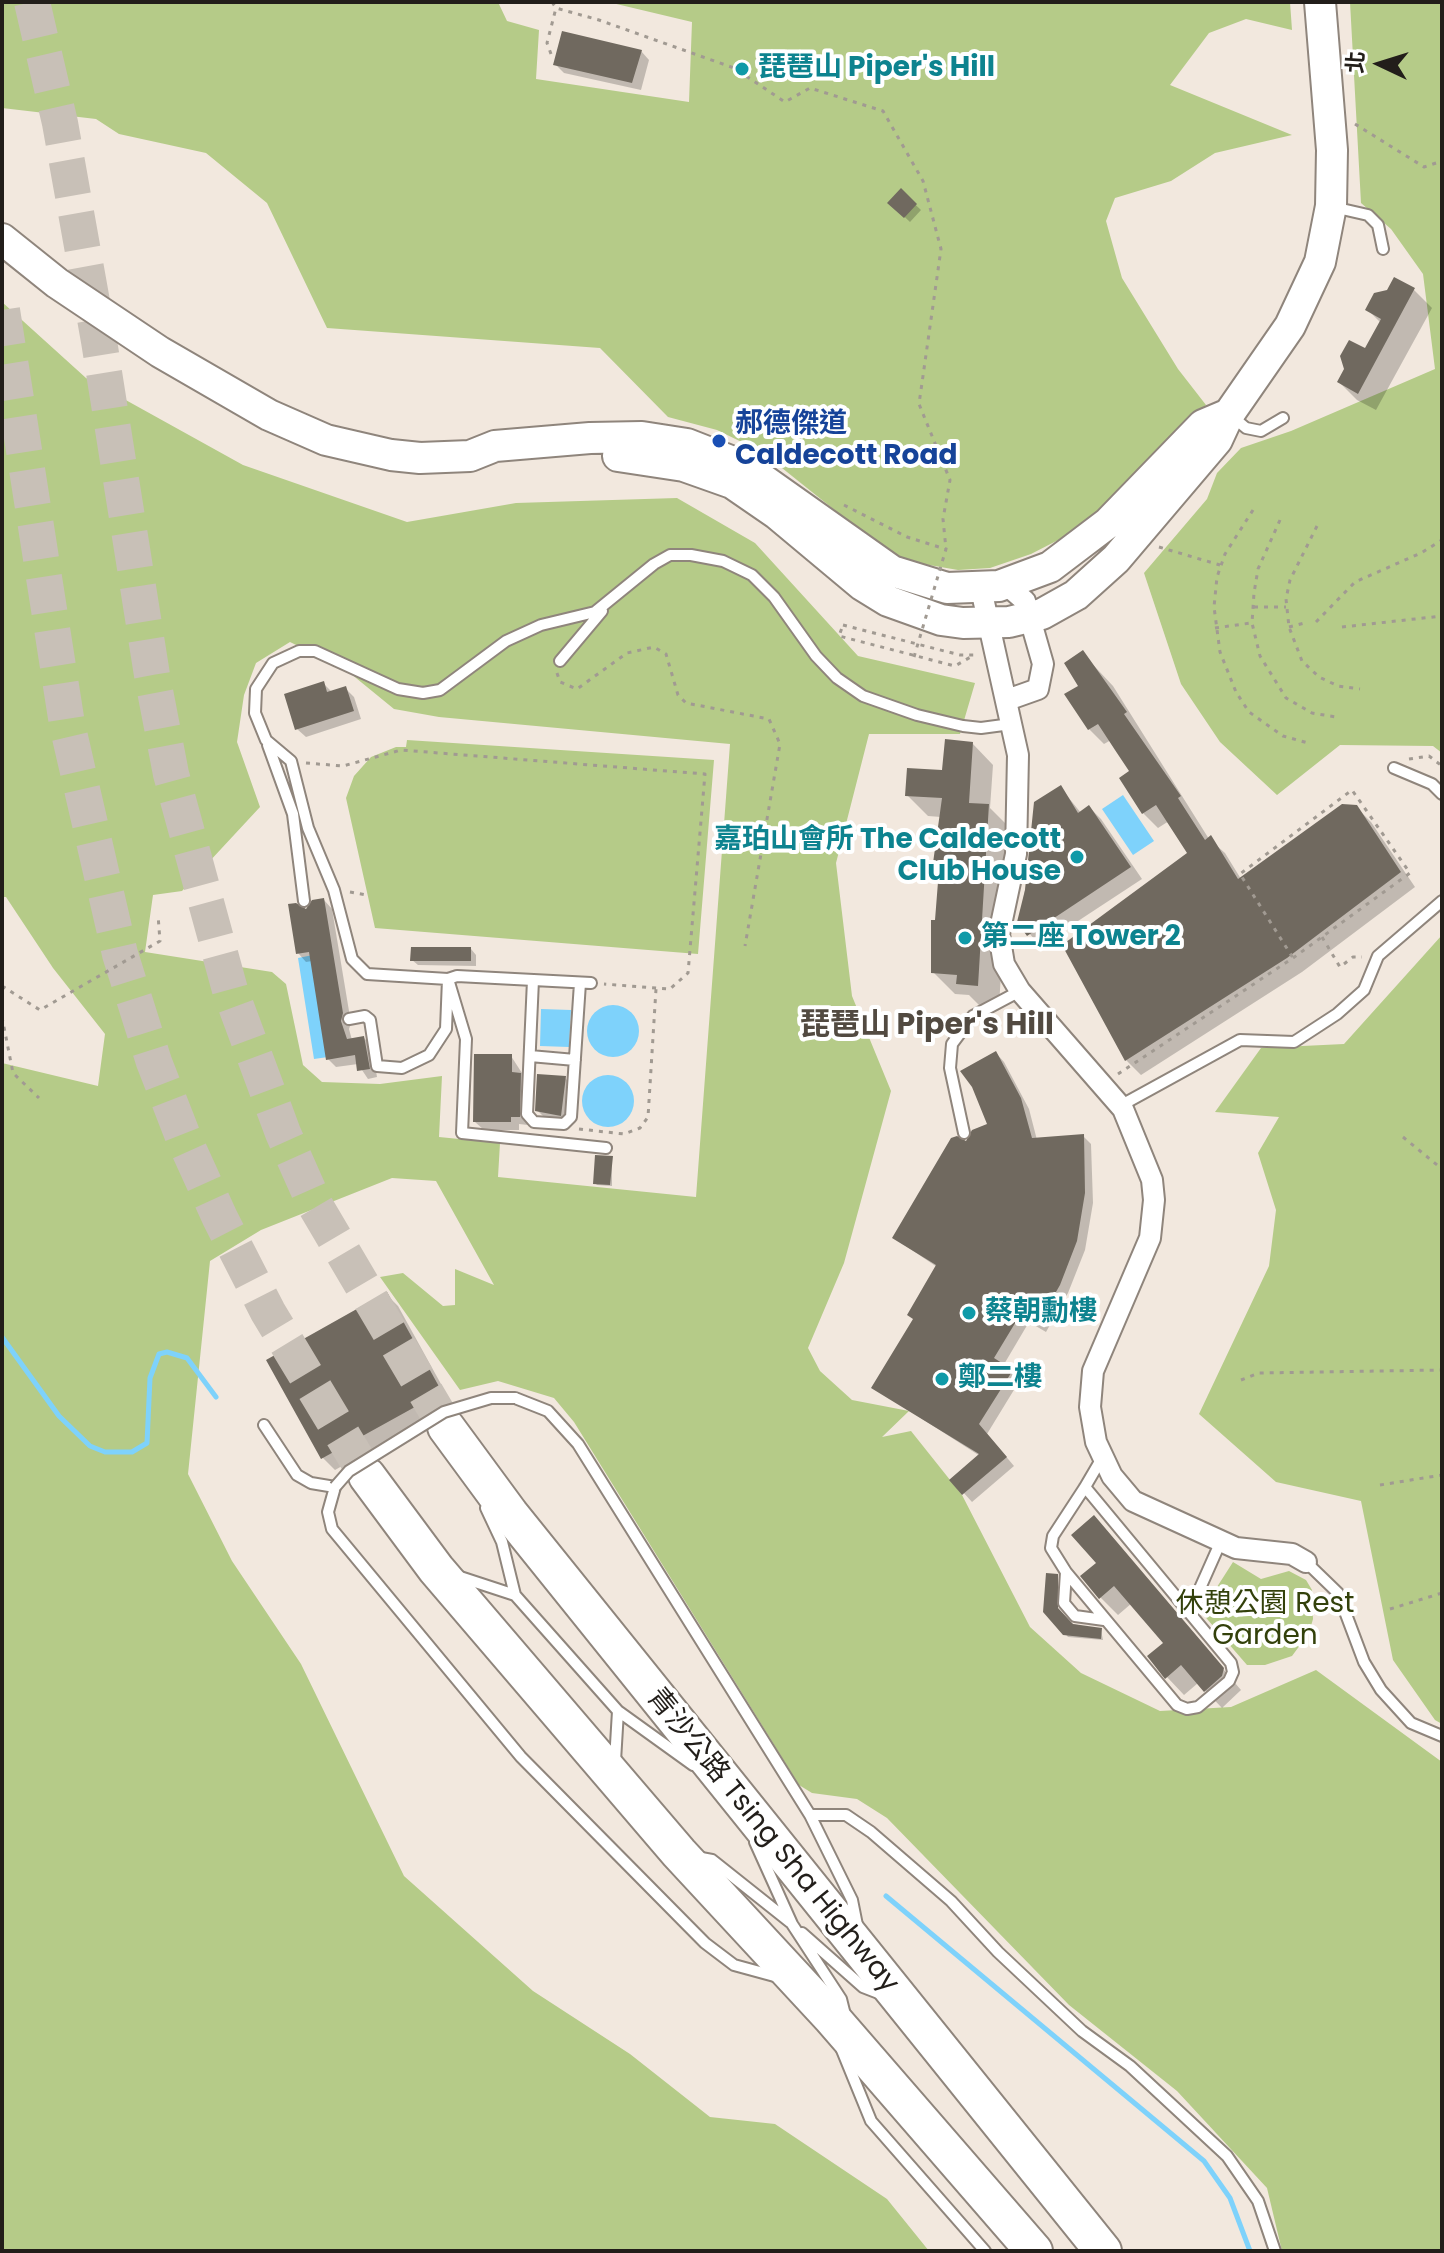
<!DOCTYPE html>
<meta charset="utf-8">
<style>
body{margin:0}
#map{position:relative;width:1444px;height:2253px;overflow:hidden;background:#f2e8de;font-family:Poppins,"Noto Sans TC",sans-serif}
canvas{display:block}
.frame{position:absolute;inset:0;border:4px solid #221e1a;pointer-events:none}
.north{position:absolute;left:1340px;top:24px;width:80px;height:80px;-webkit-text-stroke:6px #fff;paint-order:stroke;rotate:274deg;font-size:22px;font-weight:700;line-height:32px;text-align:center;color:#221e1a}
.north::after{content:'';display:block;margin:auto;width:28px;height:36px;background:#221e1a;clip-path:polygon(50% 0,100% 100%,50% 72%,0 100%)}
</style>
<div id="map">
<canvas width="1444" height="2253"></canvas>
<div class="frame"></div>
<div class="north">北</div>
</div>
<script>
const c = document.querySelector('canvas').getContext('2d');
c.lineJoin = 'round';
function fill(path, color) { c.fillStyle = color; c.fill(path, 'evenodd'); }
const toPath = rows => new Path2D(rows.map(r => 'M' + r).join(''));
function strokePath(path, color, width, dash) { c.strokeStyle = color; c.lineWidth = width; c.lineCap = dash ? 'butt' : 'round'; c.setLineDash(dash || []); c.stroke(path); }
function label(font, color, halo, rows, align = 'center') {
  c.font = font + ' Poppins,"Noto Sans TC",sans-serif'; c.lineWidth = 8; c.setLineDash([]); c.textBaseline = 'middle'; c.strokeStyle = halo; c.fillStyle = color; for (const [text, x, y, turn = 0] of rows) {
    c.save(); c.translate(x, y); c.rotate((+turn || 0) * Math.PI / 180); c.textAlign = isNaN(turn) ? turn : align; if (halo) c.strokeText(text, 0, 0); c.fillText(text, 0, 0); c.restore();
  }
}
const green = toPath([
 [2,2,498,2,507,21,539,30,536,79,689,102,692,22,608,2,1290,2,1292,30,1246,19,1209,33,1170,85,1292,135,1215,153,1171,181,1115,198,1106,221,1122,278,1178,369,1206,405,1117,497,1068,535,1031,554,990,568,958,570,906,561,887,552,762,452,717,430,668,417,600,348,327,328,267,203,206,153,119,134,96,119,2,108],
 [1350,2,1442,2,1442,753,1433,746,1340,745,1277,795,1220,742,1181,684,1144,573,1207,499,1217,473,1241,448,1291,431,1435,369,1423,274,1391,229,1361,203],
 [2,302,86,378,243,465,407,522,516,503,677,498,755,543,858,656,975,683,960,734,869,734,836,863,852,996,891,1091,844,1263,808,1348,820,1371,852,1400,909,1411,882,1437,911,1431,962,1495,1030,1627,1081,1673,1160,1711,1231,1707,1316,1670,1442,1762,1442,2251,1282,2251,1267,2188,1177,2091,1069,2005,887,1818,857,1799,812,1793,799,1785,574,1422,554,1398,498,1381,460,1390,380,1277,403,1273,443,1306,455,1305,455,1269,494,1285,436,1181,392,1178,261,1230,210,1261,188,1474,232,1561,301,1664,404,1876,533,1991,630,2054,710,2117,775,2124,887,2199,929,2251,2,2251,2,1063,98,1086,105,1034,53,968,6,897,2,897],
 [290,642,345,669,394,709,439,717,730,744,696,1197,498,1177,500,1143,439,1137,442,1076,380,1084,322,1082,303,1065,286,984,272,972,145,952,153,895,182,891,260,807,237,742,244,695,256,663],
 [407,740,714,760,698,954,375,928,346,798,354,776,371,757,396,747,406,747],
 [1442,935,1442,1724,1435,1720,1393,1660,1361,1501,1276,1482,1199,1414,1269,1266,1276,1210,1258,1153,1279,1117,1215,1112,1261,1048,1344,1044],
 [1233,1562,1261,1579,1289,1571,1306,1580,1312,1590,1313,1619,1309,1633,1292,1656,1265,1665,1247,1665,1201,1612]
]);
const water = toPath([
 [1123,795,1154,841,1133,855,1102,809],
 [318,954,335,1056,314,1059,298,958],
 '587 1031a26 26 0 1 1 52 0a26 26 0 1 1-52 0Z',
 [541,1009,571,1010,569,1047,540,1046],
 '582 1101a26 26 0 1 1 52 0a26 26 0 1 1-52 0Z'
]);
const shadow = toPath([
 [641,51,649,60,641,90,564,73,556,65],
 [901,191,921,210,910,222,890,203],
 [1395,279,1414,290,1432,308,1376,410,1357,400,1339,382,1365,351,1381,323,1368,310,1388,292],
 [1082,653,1113,686,1209,839,1225,853,1241,879,1356,807,1371,822,1415,887,1302,972,1141,1075,1126,1060,1189,854,1169,821,1158,828,1143,813,1132,772,1111,740,1104,744,1089,729,1081,686],
 [323,683,332,692,345,688,354,697,361,719,306,737,297,729],
 [972,743,993,765,990,808,1010,828,999,1006,979,1005,969,995,955,994,933,972,940,882,936,855,941,817,928,816,907,795,944,772],
 [1060,787,1081,813,1089,807,1101,819,1142,879,1040,946,1019,921,1033,848],
 [324,900,332,909,351,1023,349,1029,352,1040,364,1038,372,1046,377,1077,368,1079,358,1064,336,1067,328,1059,312,961,306,962,298,953,306,911],
 [471,949,476,955,476,966,418,965,412,960],
 [996,1053,1004,1062,1029,1109,1037,1140,1083,1136,1091,1144,1093,1203,1085,1250,1068,1293,1046,1332,1029,1322,1003,1366,1020,1380,987,1434,1014,1466,972,1502,952,1480,980,1456,874,1388,915,1321,937,1267,894,1238,967,1143,990,1125],
 [511,1056,529,1084,528,1125,519,1124,519,1130,484,1130,475,1122],
 [565,1078,573,1086,569,1123,546,1119,537,1110],
 [612,1158,612,1186,597,1185,595,1183],
 [386,1294,398,1306,452,1404,335,1470,323,1458,269,1361],
 [1094,1518,1241,1690,1222,1708,1198,1683,1184,1695,1167,1677,1149,1656,1166,1643,1132,1603,1118,1615,1100,1597],
 [1057,1576,1057,1608,1069,1623,1101,1630,1103,1640,1068,1637,1046,1611]
]);
const stream = toPath([
 [2,1337,59,1416,90,1446,105,1452,132,1452,147,1443,150,1378,159,1354,167,1352,187,1358,216,1397],
 [886,1896,1204,2161,1230,2198,1250,2251]
]);
const building = toPath([
 [562,31,642,50,632,83,553,65],
 [901,188,917,204,904,218,887,203],
 [1394,277,1415,288,1358,394,1337,382,1344,369,1340,356,1349,340,1365,348,1381,319,1365,310,1374,293,1387,290],
 [1083,650,1127,712,1124,714,1181,796,1178,798,1205,840,1211,835,1238,879,1342,804,1357,805,1401,872,1287,958,1125,1061,1062,945,1187,853,1156,805,1142,814,1119,778,1129,771,1115,750,1098,724,1088,730,1064,694,1078,686,1064,663],
 [324,681,327,692,346,686,354,711,295,730,284,694],
 [945,739,973,742,969,803,989,804,978,986,956,984,957,975,931,973,931,920,935,920,938,882,938,863,933,863,942,798,905,796,907,768,942,770],
 [1061,785,1078,813,1089,805,1131,867,1027,936,1017,922,1025,890,1034,802],
 [324,898,343,1013,341,1021,347,1039,364,1036,370,1069,357,1071,355,1055,326,1060,309,952,296,954,288,904,296,903,306,909,312,900],
 [411,947,471,947,471,961,410,961],
 [996,1051,1021,1098,1032,1138,1084,1134,1085,1193,1077,1241,1060,1285,1037,1325,1020,1315,994,1358,1013,1370,979,1424,1007,1457,962,1495,949,1480,979,1454,871,1388,913,1319,907,1315,936,1265,892,1238,951,1138,957,1136,966,1141,972,1130,987,1124,972,1087,960,1071],
 [474,1054,512,1054,512,1072,521,1073,520,1117,511,1117,511,1122,473,1122],
 [537,1074,566,1076,561,1116,535,1111],
 [595,1155,613,1156,610,1185,593,1184],
 [387,1292,442,1392,321,1459,266,1360],
 [1094,1515,1224,1668,1222,1676,1204,1692,1181,1665,1165,1679,1147,1656,1163,1643,1114,1586,1099,1599,1080,1576,1096,1563,1071,1535],
 [1046,1573,1058,1574,1058,1608,1073,1624,1102,1628,1101,1639,1063,1635,1043,1612]
]);
const highwayTunnel = toPath([
 [32,2,60,123,99,341,152,675,171,774,230,990,283,1133,315,1205,446,1427],
 [2,310,67,724,120,954,154,1062,184,1139,220,1218,268,1312,367,1476]
]);
const path = toPath([
 [552,2,556,8,599,20,734,68,785,102,810,88,883,111,923,181,941,249,919,404,950,480,943,519,946,549],
 [551,54,547,43,556,8],
 [1355,124,1424,167,1442,161],
 [844,505,907,537,939,547],
 [1253,510,1225,554,1217,577,1214,607,1220,652,1236,692,1249,712,1283,736,1308,743],
 [1280,520,1258,569,1254,593,1252,623,1260,656,1286,698,1312,713,1336,717],
 [1317,526,1290,580,1286,599,1289,627,1302,661,1319,677,1338,686,1360,689],
 [1159,547,1220,565],
 [1254,607,1286,607],
 [1316,622,1355,582,1421,553,1442,540],
 [843,625,960,655,974,655,955,666,839,636,843,625],
 [1289,627,1308,622],
 [1342,627,1442,616],
 [1215,628,1251,623],
 [557,673,560,682,577,689,627,653,654,647,666,654,678,695,686,703,769,719,780,744,745,946],
 [1409,759,1429,756,1442,766],
 [306,763,343,766,401,750,705,774,688,973,670,989,604,984],
 [350,892,366,895],
 [1322,937,1340,967,1353,957,1362,957],
 [2,986,40,1010,160,941,158,915],
 [2,1017,13,1073,39,1098],
 [1118,1074,1293,958,1410,873,1352,790,1240,874,1293,958],
 [579,1129,624,1134,640,1128,648,1117,656,989],
 [1403,1137,1442,1169],
 [1241,1380,1259,1373,1442,1370],
 [1380,1485,1442,1475],
 [1390,1609,1442,1593]
]);
const lane = toPath([
 [1333,207,1368,215,1378,225,1383,249],
 [1233,417,1246,428,1261,431,1283,418],
 [560,661,602,611],
 [268,745,293,814,304,901],
 [1394,768,1432,784,1442,794],
 [533,980,527,1114,534,1122,564,1124,571,1117,580,983],
 [349,1019,365,1016,370,1020,377,1066,402,1068,429,1055,446,1029,448,979,457,976,591,983],
 [530,1056,575,1060],
 [1123,1109,1129,1101,1240,1040,1294,1042,1337,1014,1364,990,1378,956,1442,901],
 [964,1133,950,1068,952,1044,973,1016,1020,991],
 [606,1148,462,1133,466,1039,448,979,367,974,352,959,334,890,308,828,291,761,266,740,255,713,256,689,273,663,299,651,315,651,398,689,423,693,440,690,506,641,541,625,595,612,654,564,670,555,691,555,723,561,752,575,774,597,816,656,837,678,863,696,917,715,963,726,981,728,1011,724],
 [515,1398,548,1411,578,1444,810,1815,852,1900,857,1925],
 [264,1425,297,1475,311,1483,335,1487,328,1512,332,1529,521,1757,705,1943,734,1965,778,1977],
 [1085,1487,1231,1663,1233,1672,1229,1681,1198,1707,1187,1709,1177,1705,1066,1572,1051,1548,1053,1536,1085,1487],
 [1085,1487,1102,1458],
 [486,1508,502,1542,515,1595,618,1711,693,1765],
 [1306,1562,1338,1593,1364,1662,1381,1690,1411,1723,1442,1736],
 [1066,1572,1064,1603,1075,1616,1104,1620],
 [457,1576,515,1595],
 [1189,1613,1221,1541],
 [615,1761,618,1711],
 [810,1815,846,1815,871,1832,951,1901,998,1952,1082,2031,1130,2066,1227,2156,1258,2201,1275,2251],
 [755,1842,792,1924,841,1999,845,2015],
 [696,1857,712,1860,790,1922],
 [802,1933,863,1987,881,1994],
 [842,2050,871,2121,985,2251]
]);
const street = toPath([
 [999,586,1010,588,1025,601,1043,664,1038,689,1007,700],
 [981,589,1018,755,1016,854,999,934,1004,964,1020,991,1123,1109,1152,1180,1154,1200,1150,1238,1093,1371,1090,1407,1096,1442,1112,1476,1133,1501,1236,1548,1292,1554,1306,1562]
]);
const primary = toPath([
 [2,239,57,283,160,352,269,415,326,440,391,455,420,458,470,456,495,446,590,438,642,437,687,444,733,462,762,479,892,571,947,588,999,586,1050,567,1108,523,1203,425,1229,414],
 [618,456,684,466,732,483,777,514,862,585,888,601,941,620,963,623,1009,622,1042,614,1076,595,1116,559,1217,440,1229,414,1290,326,1320,262,1331,206,1332,150,1320,2]
]);
const highway = toPath([
 [446,1427,510,1514,1103,2251],
 [367,1476,436,1569,679,1853,831,2017,1034,2251]
]);
const pathBridge = toPath([
 [914,657,946,549,939,547]
]);
const laneBridge = toPath([
 [335,1487,349,1471,444,1412,491,1398,515,1398]
]);
const markers = [
 [742,69,8,"#0f9aa8"],
 [719,441,8,"#1a4fb4"],
 [1077,857,8,"#0f9aa8"],
 [965,938,8,"#0f9aa8"],
 [969,1313,8,"#0f9aa8"],
 [942,1379,8,"#0f9aa8"]
];
const cultureNames = [
 ["琵琶山 Piper's Hill",758,69],
 ["嘉珀山會所 The Caldecott",1061,841,"right"],
 ["Club House",1061,873,"right"],
 ["第二座 Tower 2",981,938],
 ["蔡朝勳樓",985,1313],
 ["鄭二樓",958,1379]
];
const transitNames = [
 ["郝德傑道",735,425],
 ["Caldecott Road",735,457]
];
const parkNames = [
 ["休憩公園 Rest",1265,1605],
 ["Garden",1265,1637]
];
const streetNames = [
 ["青沙公路 Tsing Sha Highway",772,1841,51]
];
const neighbourhoodNames = [
 ["琵琶山 Piper's Hill",927,1026]
];
fill(green, '#b5cb88');
fill(water, '#7ed2fb');
fill(shadow, '#0003');
strokePath(stream, '#7ed2fb', 5);
fill(building, '#70695f');
strokePath(highwayTunnel, '#c8c0b7', 36, [36, 18]);
strokePath(lane, '#8f857c', 14);
strokePath(street, '#8f857c', 24);
strokePath(primary, '#8f857c', 34);
strokePath(highway, '#8f857c', 40);
strokePath(path, '#a19a92', 3, [4, 6]);
strokePath(lane, '#fff', 10);
strokePath(street, '#fff', 20);
strokePath(primary, '#fff', 30);
strokePath(highway, '#fff', 36);
strokePath(laneBridge, '#8f857c', 14, []);
strokePath(pathBridge, '#a19a92', 3, [4, 6]);
strokePath(laneBridge, '#fff', 10);
for (const [x, y, r, color] of markers) { const dot = new Path2D(); dot.arc(x, y, r, 0, 2 * Math.PI); c.fillStyle = color; c.fill(dot); strokePath(dot, '#fff', 3); }
label('bold 28px', '#0d838f', '#fff', cultureNames, 'left');
label('bold 28px', '#164399', '#fff', transitNames, 'left');
label('28px', '#33410b', '#fff', parkNames);
label('28px', '#221e1a', '#fff', streetNames);
label('bold 30px', '#524a41', '#fff', neighbourhoodNames);
</script>
